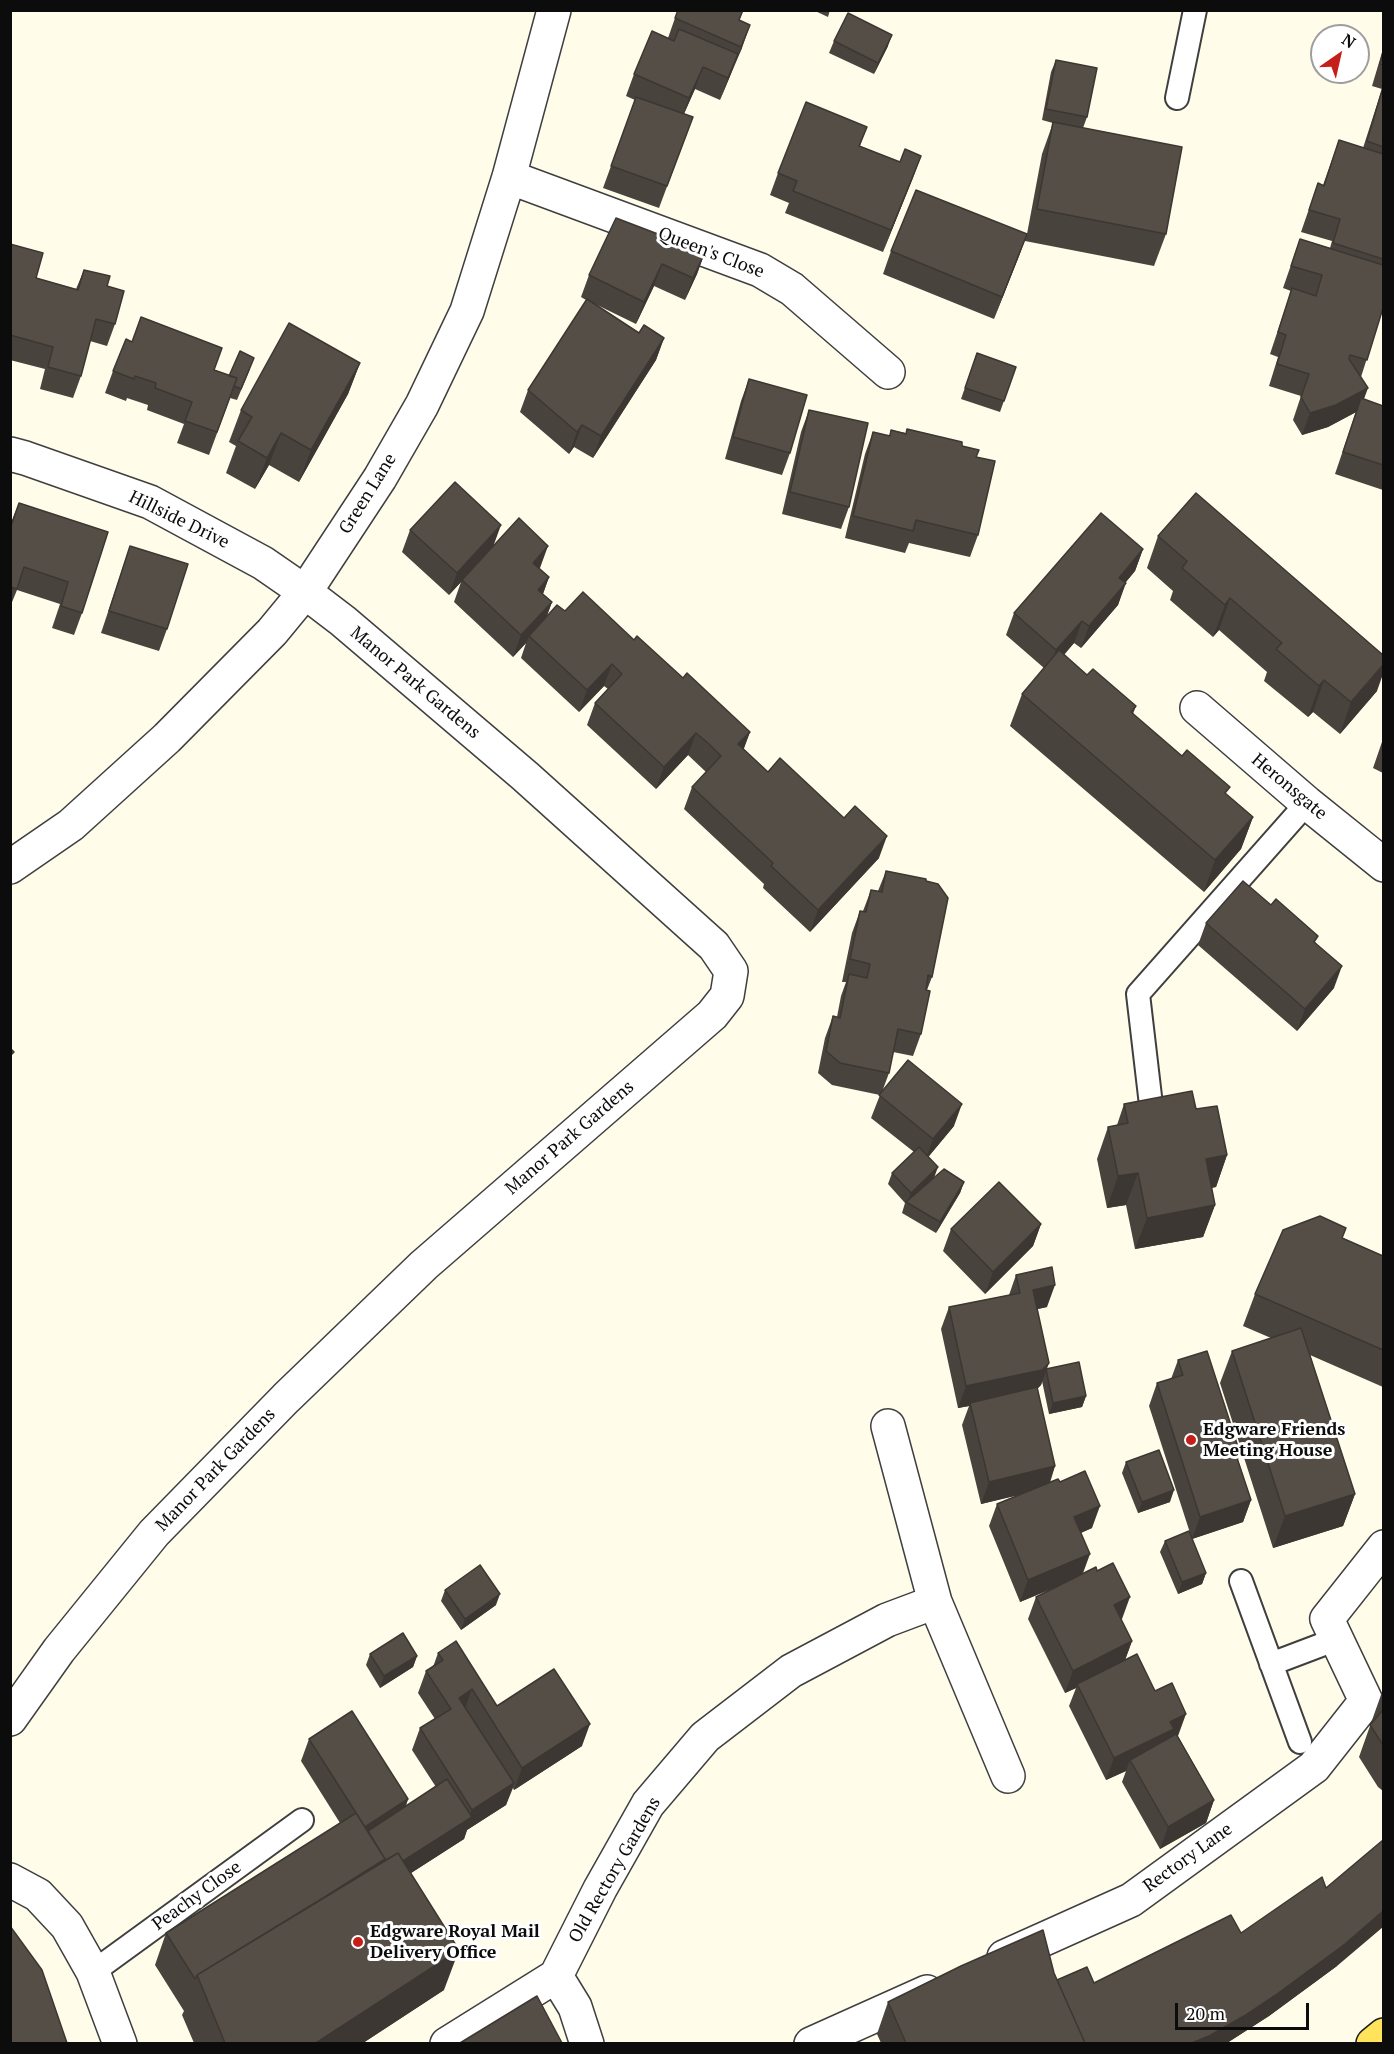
<!DOCTYPE html>
<style>
body{margin:0}
#map{position:relative;width:1394px;height:2054px;overflow:hidden;background:#fffcea;font-family:"PT Serif",serif}
canvas{display:block}
.frame{position:absolute;inset:0;border:12px solid #0c0c0c;pointer-events:none}
.north{position:absolute;left:1310px;top:24px;width:60px;height:60px;box-sizing:border-box;background:#fff;border:2px solid #9e9e9e;border-radius:50%;rotate:34deg;font-size:16px;font-weight:700;line-height:24px;text-align:center;color:#0c0c0c}
.north::after{content:'';display:block;margin:auto;width:21px;height:27px;background:#c61e19;clip-path:polygon(50% 0,100% 100%,50% 72%,0 100%)}
.scale{position:absolute;left:1175px;top:2003px;width:134px;height:27px;box-sizing:border-box;border:3px solid #0c0c0c;border-top:0;padding-left:8px;font-size:18px;line-height:21px;white-space:nowrap;color:#0c0c0c;-webkit-text-stroke:4px #fff;paint-order:stroke}
</style>
<div id="map">
<canvas width="1394" height="2054"></canvas>
<div class="frame"></div>
<div class="north">N</div>
<div class="scale">20 m</div>
</div>
<script>
const c = document.querySelector('canvas').getContext('2d');
c.lineJoin = 'round';
const toPath = rows => new Path2D(rows.map(r => 'M' + r).join(''));
function strokePath(path, color, width, dash) { c.strokeStyle = color; c.lineWidth = width; c.lineCap = dash ? 'butt' : 'round'; c.setLineDash(dash || []); c.stroke(path); }
function fill(path, color) { c.fillStyle = color; c.fill(path, 'evenodd'); }
function label(font, color, halo, rows, align = 'center') {
  c.font = font + ' "PT Serif",serif'; c.lineWidth = 6; c.setLineDash([]); c.textBaseline = 'middle'; c.strokeStyle = halo; c.fillStyle = color; for (const [text, x, y, turn = 0] of rows) {
    c.save(); c.translate(x, y); c.rotate((+turn || 0) * Math.PI / 180); c.textAlign = isNaN(turn) ? turn : align; if (halo) c.strokeText(text, 0, 0); c.fillText(text, 0, 0); c.restore();
  }
}
const service = toPath([
 [1177,98,1195,10],
 [1151,1105,1138,994,1307,803],
 [1241,1581,1300,1742],
 [1271,1664,1337,1639],
 [93,1972,302,1820]
]);
const minor = toPath([
 [509,177,760,270,792,289,888,372],
 [10,454,25,458,150,502,263,563,305,592,343,621,525,776,714,946,731,971,727,996,712,1015,424,1265,286,1398,154,1533,59,1650,10,1719],
 [1197,708,1307,803,1384,865],
 [10,867,71,825,167,738,272,632,305,592,380,478,422,405,467,311,509,177,554,10],
 [888,1426,935,1602,1008,1776],
 [10,1880,38,1895,67,1926,93,1972,120,2044],
 [1004,1957,1131,1900,1314,1767,1366,1701,1327,1619,1384,1547],
 [556,1976,575,2007,587,2044],
 [447,2044,556,1976,600,1889,648,1804,705,1737,791,1671,887,1620,935,1602],
 [811,2044,927,1992]
]);
const primary = toPath([
 [1373,2044,1384,2035]
]);
const wall = toPath([
 [813,10,830,10,828,17],
 [675,18,740,20,742,48,720,100,695,89,684,114,693,117,659,208,603,188,635,100,626,96,634,74,668,38],
 [834,41,888,46,874,74,829,53],
 [1383,49,1383,308,1361,377,1364,399,1383,406,1383,490,1335,474,1356,412,1328,427,1302,435,1293,420,1301,396,1269,386,1278,357,1270,354,1291,291,1283,288,1300,239,1330,248,1332,241,1301,232,1310,206,1318,183,1323,185,1339,140,1363,148,1382,89,1372,86],
 [1056,60,1087,117,1083,128,1166,234,1154,266,1025,241,1025,240,994,319,883,274,891,251,1027,234,1042,154,1053,123,1042,120,1051,72],
 [867,127,860,146,900,162,921,156,883,252,785,213,789,203,770,195,778,173],
 [10,244,36,278,76,289,84,270,107,286,115,324,107,346,90,341,81,376,73,398,40,389,45,369,10,360],
 [705,252,697,274,685,300,654,286,636,324,593,303,639,333,664,338,656,360,593,458,574,447,569,454,520,412,528,390,586,300,581,297,589,275],
 [977,353,1016,367,1000,412,961,399],
 [360,363,348,394,299,482,269,465,255,489,226,473,236,446,229,442,241,410],
 [250,369,237,400,230,398,209,455,177,443,184,424,147,410,148,405,127,398,126,401,105,393,113,371,214,370,229,376],
 [749,379,790,453,782,475,725,459,741,401],
 [809,410,849,507,841,529,782,514,801,432],
 [907,429,962,446,976,457,978,535,970,557,909,543,905,553,845,538,865,454,873,432,889,436,891,430,906,433],
 [19,503,108,532,82,613,74,635,52,628,60,604,17,590,10,607,10,525],
 [410,530,494,545,540,568,539,569,549,577,543,594,552,602,546,618,565,611,634,640,750,732,743,749,768,772,879,858,810,932,763,888,764,884,684,809,692,787,706,772,688,755,656,789,587,725,595,703,608,689,604,686,579,712,521,658,526,643,513,657,454,602,461,582,449,595,402,552],
 [1158,536,1377,691,1340,734,1313,712,1308,717,1264,681,1267,672,1219,630,1213,637,1170,600,1173,591,1147,568],
 [130,546,167,629,159,651,101,633],
 [1143,549,1135,571,1125,583,1118,605,1081,648,1074,643,1064,655,1087,675,1136,706,1133,714,1253,817,1241,849,1204,892,1010,726,1022,694,1044,668,1006,635,1014,613],
 [1383,739,1383,773,1373,768],
 [886,871,932,977,927,990,921,1034,913,1056,893,1052,889,1073,882,1092,954,1126,928,1157,934,1178,964,1182,960,1193,936,1233,902,1213,905,1203,888,1184,892,1173,914,1152,871,1118,880,1095,832,1085,818,1073,825,1038,833,1016,837,1017,841,996,846,982,842,982,852,933,860,911,863,911,871,890,878,891],
 [1271,905,1316,943,1334,988,1297,1031,1198,945,1206,923],
 [1124,1104,1196,1109,1227,1155,1216,1187,1211,1188,1215,1205,1203,1237,1135,1249,1126,1205,1107,1208,1097,1159,1108,1127,1117,1125],
 [1041,1224,1033,1246,985,1294,943,1251,951,1229],
 [1343,1238,1383,1256,1383,1387,1310,1355,1355,1494,1343,1526,1273,1548,1220,1383,1232,1351,1271,1338,1243,1326,1255,1294],
 [1016,1275,1047,1307,1037,1309,1049,1363,1046,1369,1086,1396,1082,1407,1049,1414,1042,1381,1041,1385,1037,1389,1055,1466,1050,1483,1092,1528,1081,1533,1083,1574,1122,1619,1121,1619,1132,1641,1125,1660,1178,1736,1214,1800,1206,1823,1160,1849,1122,1782,1126,1771,1106,1780,1069,1706,1076,1688,1065,1693,1028,1619,1036,1597,1056,1587,1020,1602,989,1526,997,1504,1019,1495,981,1504,962,1425,969,1406,958,1408,941,1329,949,1307,1009,1295],
 [1178,1360,1240,1453,1238,1460,1251,1500,1243,1522,1192,1539,1206,1573,1202,1584,1178,1594,1160,1552,1165,1541,1192,1539,1149,1406,1157,1383,1171,1379],
 [1126,1462,1170,1502,1138,1513,1122,1473],
 [445,1590,496,1605,461,1630,441,1601],
 [438,1653,497,1706,582,1746,514,1790,513,1788,506,1805,467,1830,464,1839,411,1873,444,1990,363,2043,194,2043,182,2015,184,2011,155,1965,166,1933,340,1823,301,1761,309,1739,408,1799,406,1806,436,1787,412,1750,420,1728,435,1719,418,1693,426,1671,433,1667],
 [370,1654,417,1656,413,1667,380,1688,366,1665],
 [1383,1690,1383,1791,1378,1787,1359,1757,1382,1692],
 [1241,1933,1337,1966,1269,2016,1227,2043,881,2043,877,2034,888,2002,1054,1973,1057,1980,1094,1983]
]);
const shadedWall = toPath([
 [750,25,742,48,732,69],
 [892,35,888,46,874,74,878,63],
 [738,54,730,76,720,100,728,78],
 [703,67,695,89,681,120,689,98],
 [921,156,913,178,883,252,891,230],
 [1027,234,1019,256,994,319,1002,297],
 [705,252,697,274,685,300,693,278],
 [662,264,654,286,636,324,644,302],
 [664,338,656,360,593,458,601,436],
 [360,363,348,394,299,482,311,450],
 [1368,388,1360,410,1328,427,1302,435,1310,413],
 [582,425,574,447,569,454,577,432],
 [281,433,269,465,255,489,267,458],
 [501,525,493,547,462,580,461,582,449,595,457,573],
 [548,546,540,568,525,585,533,563],
 [1143,549,1135,571,1111,600,1119,578],
 [549,577,541,599,538,590],
 [1126,583,1118,605,1081,648,1089,626],
 [1230,598,1219,630,1213,637,1225,605],
 [552,602,544,624,529,636,526,643,513,657,521,635],
 [1082,621,1074,643,1048,672,1056,650],
 [612,664,604,686,579,712,587,690],
 [1383,665,1383,674,1377,691,1340,734,1351,702],
 [1324,680,1313,712,1308,717,1319,686],
 [750,732,742,754,738,744],
 [696,733,688,755,656,789,664,767],
 [1253,817,1241,849,1204,892,1215,860],
 [887,836,879,858,810,932,818,910],
 [1342,966,1334,988,1297,1031,1305,1009],
 [962,1104,954,1126,925,1161,933,1139],
 [1227,1155,1216,1187,1194,1191,1206,1159],
 [938,1167,934,1178,907,1202,911,1193],
 [1138,1173,1126,1205,1107,1208,1118,1176],
 [964,1182,960,1193,936,1233,940,1222],
 [1215,1205,1203,1237,1135,1249,1147,1218],
 [1041,1224,1033,1246,985,1294,993,1272],
 [1055,1285,1047,1307,1025,1312,1033,1290],
 [1049,1363,1041,1385,1034,1392,970,1403,969,1406,958,1408,966,1386],
 [1086,1396,1082,1407,1049,1414,1053,1403],
 [1055,1466,1047,1488,981,1504,989,1482],
 [1174,1490,1170,1502,1138,1513,1142,1502],
 [1355,1494,1343,1526,1273,1548,1285,1516],
 [1251,1500,1243,1522,1192,1539,1200,1517],
 [1100,1506,1092,1528,1066,1539,1074,1517],
 [1090,1554,1082,1576,1020,1602,1028,1580],
 [1206,1573,1202,1584,1178,1594,1182,1582],
 [500,1594,496,1605,461,1630,465,1619],
 [1130,1597,1122,1619,1106,1627,1114,1605],
 [1132,1641,1124,1663,1077,1684,1076,1688,1065,1693,1073,1671],
 [417,1656,413,1667,380,1688,384,1676],
 [472,1689,464,1711,459,1698],
 [1186,1714,1178,1736,1130,1760,1126,1771,1106,1780,1114,1758,1170,1722],
 [590,1724,582,1746,514,1790,522,1768],
 [514,1783,506,1805,467,1830,464,1839,380,1893,388,1871,469,1818,472,1810],
 [408,1799,400,1821,369,1841,365,1827],
 [1214,1800,1206,1823,1160,1849,1168,1827],
 [1383,1911,1383,1927,1337,1966,1269,2016,1227,2043,1192,2043],
 [459,1950,444,1990,363,2043,316,2043]
]);
const building = toPath([
 [678,10,743,10,739,20,750,25,741,47,675,18,678,10],
 [848,13,892,35,878,63,834,41,848,13],
 [679,29,738,54,728,78,703,67,689,98,634,74,652,31,674,41,679,29],
 [1383,52,1383,65,1380,64,1383,52],
 [1056,60,1097,68,1087,117,1046,109,1056,60],
 [1383,87,1383,147,1367,141,1383,87],
 [636,97,693,117,667,186,611,166,636,97],
 [806,102,867,127,859,146,900,162,905,149,921,156,891,230,793,191,797,181,778,173,806,102],
 [1053,122,1182,147,1166,234,1037,209,1053,122],
 [1339,140,1383,154,1383,259,1333,243,1340,219,1309,210,1318,183,1324,186,1339,140],
 [916,190,1027,234,1002,297,891,251,916,190],
 [616,218,705,252,693,278,662,264,644,302,589,275,616,218],
 [1300,239,1383,265,1383,308,1367,360,1350,355,1349,359,1368,388,1336,405,1310,413,1301,397,1309,374,1277,364,1286,335,1278,332,1292,288,1316,296,1322,275,1291,266,1300,239],
 [10,244,43,253,36,278,78,290,84,270,110,276,107,286,124,291,115,324,96,319,81,376,48,367,53,347,10,335,10,244],
 [587,299,639,333,644,325,664,338,601,436,582,425,577,432,528,390,587,299],
 [141,317,222,348,214,370,237,378,217,432,185,421,192,402,155,388,156,383,135,376,134,379,113,371,126,339,132,342,141,317],
 [289,323,360,363,311,450,281,433,267,458,238,441,252,417,241,410,289,323],
 [240,351,254,358,241,389,234,386,237,378,229,376,240,351],
 [977,353,1016,367,1004,401,965,388,977,353],
 [749,379,807,395,790,453,733,437,749,379],
 [1361,398,1383,406,1383,465,1343,452,1361,398],
 [809,410,868,423,849,507,790,492,809,410],
 [907,429,962,442,962,446,979,450,976,457,995,461,978,535,916,520,913,531,853,516,873,432,890,436,891,430,906,434,907,429],
 [455,482,501,525,457,573,410,530,455,482],
 [1196,493,1383,655,1383,665,1351,702,1324,680,1319,686,1276,649,1282,643,1230,598,1225,605,1182,568,1187,561,1158,536,1196,493],
 [19,503,108,532,82,613,61,606,68,582,24,567,17,589,10,587,10,529,19,503],
 [1101,513,1143,549,1119,578,1126,583,1089,626,1082,621,1056,650,1014,613,1101,513],
 [519,518,548,546,533,563,549,577,538,590,552,602,521,635,462,580,519,518],
 [130,546,188,564,167,629,109,611,130,546],
 [583,592,634,640,637,636,683,678,687,673,750,732,738,744,768,772,780,758,844,818,855,806,887,836,818,910,771,866,773,863,692,787,721,756,709,744,696,733,664,767,595,703,622,674,612,664,587,690,529,636,557,605,565,611,583,592],
 [1059,650,1087,675,1093,669,1136,706,1131,712,1182,756,1187,750,1230,787,1225,793,1253,817,1215,860,1022,694,1059,650],
 [886,871,926,879,926,881,938,884,948,898,932,977,928,975,926,990,930,991,921,1034,898,1029,889,1073,840,1063,826,1051,833,1016,840,1018,849,974,867,978,870,964,850,959,860,911,866,912,871,890,882,892,886,871],
 [1243,881,1271,905,1276,899,1318,936,1314,942,1342,966,1305,1009,1206,923,1243,881],
 [10,1048,14,1052,10,1056,10,1048],
 [908,1060,962,1104,933,1139,879,1095,908,1060],
 [1192,1091,1196,1109,1217,1106,1227,1155,1206,1159,1215,1205,1147,1218,1138,1173,1118,1176,1108,1127,1128,1123,1124,1104,1192,1091],
 [919,1147,938,1167,911,1193,892,1173,919,1147],
 [944,1169,964,1182,940,1222,906,1202,944,1169],
 [999,1182,1041,1224,993,1272,951,1229,999,1182],
 [1320,1216,1346,1228,1342,1238,1383,1256,1383,1350,1255,1294,1283,1230,1320,1216],
 [1052,1267,1055,1285,1033,1290,1049,1363,1042,1370,966,1386,949,1307,1020,1293,1016,1275,1052,1267],
 [1301,1328,1355,1494,1285,1516,1232,1351,1301,1328],
 [1207,1351,1240,1453,1236,1455,1251,1500,1200,1517,1157,1383,1183,1375,1178,1360,1207,1351],
 [1079,1362,1086,1396,1053,1403,1046,1369,1079,1362],
 [1037,1387,1055,1466,989,1482,970,1403,1037,1387],
 [1159,1450,1174,1490,1142,1502,1126,1462,1159,1450],
 [1085,1471,1100,1506,1074,1517,1090,1554,1028,1580,997,1504,1058,1479,1060,1482,1085,1471],
 [1189,1531,1206,1573,1182,1582,1165,1541,1189,1531],
 [1113,1563,1130,1597,1114,1605,1132,1641,1073,1671,1036,1597,1096,1567,1097,1571,1113,1563],
 [480,1565,500,1594,465,1619,445,1590,480,1565],
 [403,1633,417,1656,384,1676,370,1654,403,1633],
 [456,1641,497,1706,554,1669,590,1724,522,1768,472,1689,459,1698,514,1783,472,1810,420,1728,451,1709,426,1671,443,1660,438,1653,456,1641],
 [1137,1654,1155,1691,1172,1683,1186,1714,1170,1722,1174,1729,1114,1758,1077,1684,1137,1654],
 [1383,1710,1383,1745,1370,1725,1383,1710],
 [352,1711,408,1799,365,1827,309,1739,352,1711],
 [1176,1734,1214,1800,1168,1827,1130,1760,1176,1734],
 [447,1779,472,1817,403,1861,398,1853,384,1861,385,1859,368,1831,447,1779],
 [356,1813,385,1859,323,1898,197,1975,195,1979,166,1933,356,1813],
 [1383,1840,1383,1911,1345,1944,1277,1994,1244,2016,1209,2036,1192,2043,1085,2043,1057,1980,1087,1967,1094,1983,1231,1915,1241,1933,1322,1877,1326,1888,1383,1840],
 [398,1853,459,1950,316,2043,225,2043,197,1975,398,1853],
 [10,1926,42,1970,67,2043,10,2043,10,1926],
 [1043,1930,1054,1973,1085,2043,906,2043,888,2002,961,1966,1043,1930],
 [537,1996,562,2043,460,2043,537,1996]
]);
const markers = [
 [1191,1440,6,"#c61e19"],
 [358,1942,6,"#c61e19"]
];
const streetNames = [
 ["Queen's Close",711,253,21],
 ["Green Lane",368,494,-58],
 ["Hillside Drive",179,520,26],
 ["Manor Park Gardens",415,683,40],
 ["Heronsgate",1289,787,40],
 ["Manor Park Gardens",570,1138,-41],
 ["Manor Park Gardens",216,1470,-46],
 ["Rectory Lane",1188,1858,-36],
 ["Old Rectory Gardens",615,1870,-60],
 ["Peachy Close",197,1896,-36]
];
const poiNames = [
 ["Edgware Friends",1203,1430],
 ["Meeting House",1203,1451],
 ["Edgware Royal Mail",370,1932],
 ["Delivery Office",370,1953]
];
strokePath(service, '#3f3f3f', 26);
strokePath(minor, '#3f3f3f', 36);
strokePath(primary, '#1d1d1d', 36);
strokePath(service, '#fff', 22);
strokePath(minor, '#fff', 33);
strokePath(primary, '#ffe35a', 33);
fill(wall, '#49433d');
fill(shadedWall, '#3c3732');
fill(building, '#554e47');
strokePath(building, '#3c3732', 1.5);
for (const [x, y, r, color] of markers) { const dot = new Path2D(); dot.arc(x, y, r, 0, 2 * Math.PI); c.fillStyle = color; c.fill(dot); strokePath(dot, '#fff', 2); }
label('18px', '#0c0c0c', '#fff', streetNames);
label('bold 18px', '#0c0c0c', '#fff', poiNames, 'left');
</script>
